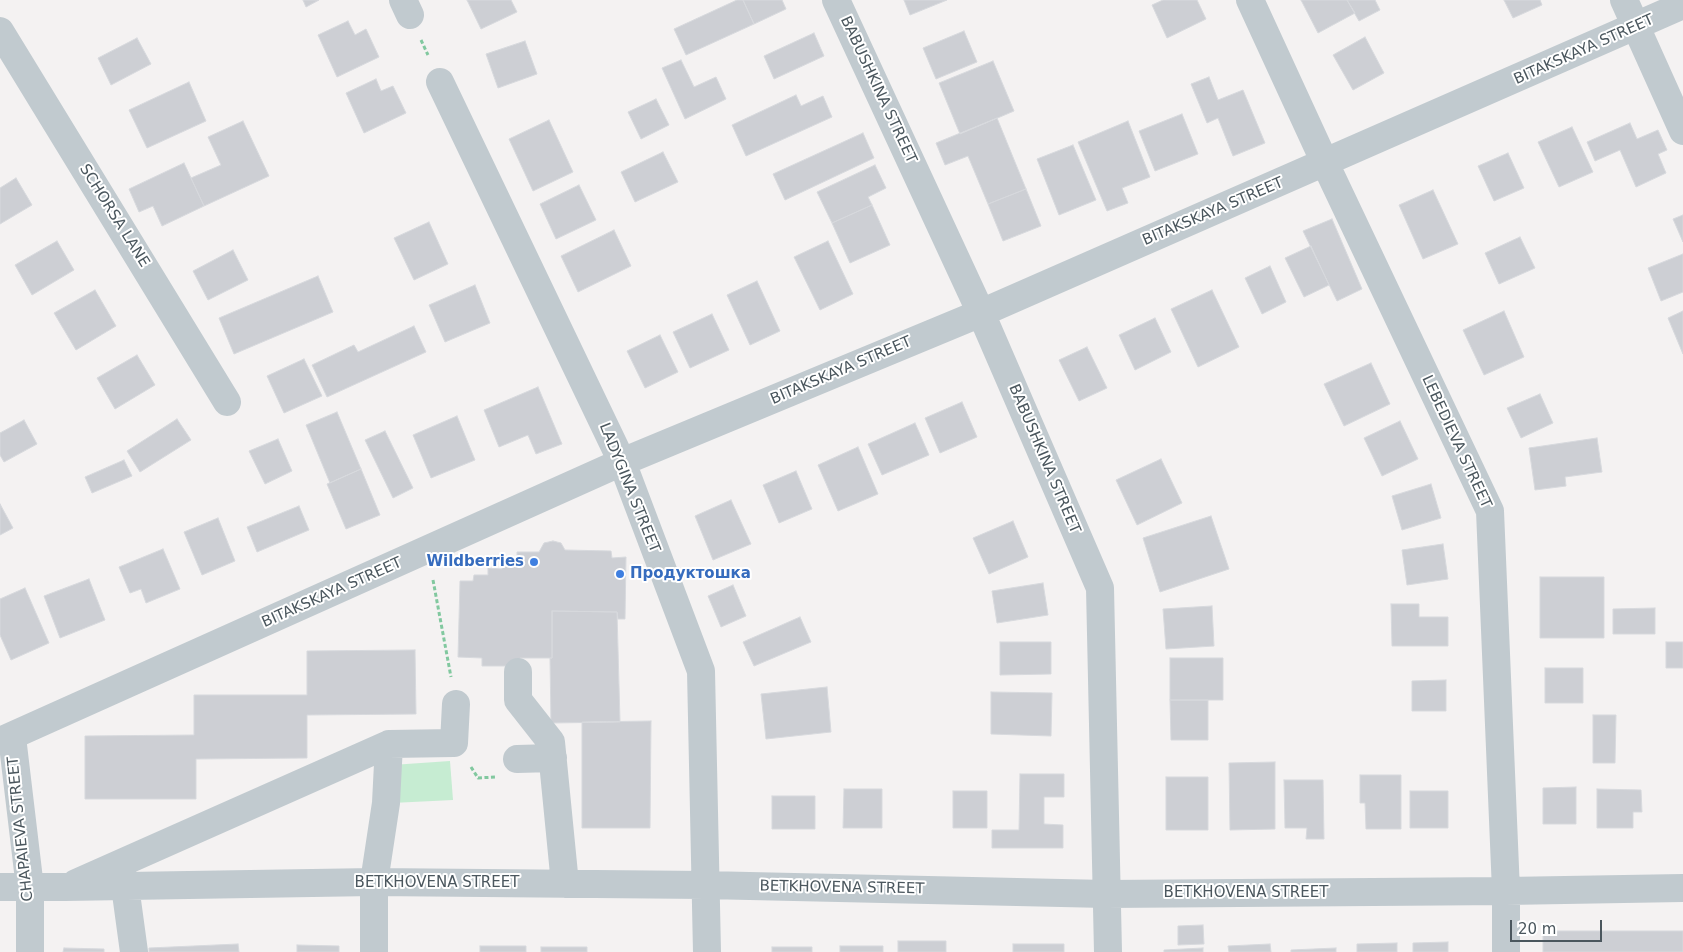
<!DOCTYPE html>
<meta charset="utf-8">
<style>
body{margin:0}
#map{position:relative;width:1683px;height:952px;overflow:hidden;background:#f4f2f2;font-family:"DejaVu Sans",sans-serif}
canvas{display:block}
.scale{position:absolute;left:1510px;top:920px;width:92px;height:22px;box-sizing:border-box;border:2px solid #4b575e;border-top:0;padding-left:6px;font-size:15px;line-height:18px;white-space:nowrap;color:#4b575e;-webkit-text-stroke:4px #fff;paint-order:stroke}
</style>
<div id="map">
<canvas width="1683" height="952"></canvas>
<div class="scale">20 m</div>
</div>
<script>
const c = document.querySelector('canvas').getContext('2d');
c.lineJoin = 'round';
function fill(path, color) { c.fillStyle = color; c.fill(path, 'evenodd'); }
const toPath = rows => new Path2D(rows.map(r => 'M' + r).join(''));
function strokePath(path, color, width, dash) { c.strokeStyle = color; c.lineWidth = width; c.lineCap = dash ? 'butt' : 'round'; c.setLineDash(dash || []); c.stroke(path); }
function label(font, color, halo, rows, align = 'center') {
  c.font = font + ' "DejaVu Sans",sans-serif'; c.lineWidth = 4; c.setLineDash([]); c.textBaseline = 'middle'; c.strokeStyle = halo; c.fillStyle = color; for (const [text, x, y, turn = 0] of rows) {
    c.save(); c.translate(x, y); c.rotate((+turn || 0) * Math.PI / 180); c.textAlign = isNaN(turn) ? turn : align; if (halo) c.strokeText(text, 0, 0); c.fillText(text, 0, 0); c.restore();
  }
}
const green = toPath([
 [450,761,453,800,392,803,392,765]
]);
const building = toPath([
 [303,0,319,0,306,7,303,0],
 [467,0,511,0,517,12,481,29,467,0],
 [737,0,743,0,754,24,686,55,674,29,737,0],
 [743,0,782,0,786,9,754,24,743,0],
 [904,0,947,0,910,15,904,0],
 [1163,0,1197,0,1206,19,1167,38,1152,5,1163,0],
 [1301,0,1347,0,1355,13,1318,33,1301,0],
 [1347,0,1375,0,1380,10,1359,21,1347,0],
 [1504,0,1540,0,1542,5,1513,18,1504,0],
 [348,21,355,35,366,29,379,57,337,77,318,35,348,21],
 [964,31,977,62,936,79,923,48,964,31],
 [814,33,824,56,774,79,764,56,814,33],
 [1365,37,1384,73,1353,90,1333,55,1365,37],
 [137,38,151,64,111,85,98,58,137,38],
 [525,41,537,74,498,88,486,54,525,41],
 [681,60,694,87,716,77,726,99,685,119,662,68,681,60],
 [993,61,1014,111,960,134,939,83,993,61],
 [1209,77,1218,100,1243,90,1265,143,1233,156,1218,118,1207,123,1191,84,1209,77],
 [376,79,381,91,393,86,406,113,364,133,346,93,376,79],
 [189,82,206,121,147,148,129,110,189,82],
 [796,95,801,106,823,96,832,117,746,156,732,125,796,95],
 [656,99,669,125,641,139,628,112,656,99],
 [1182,114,1198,154,1155,171,1139,131,1182,114],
 [997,118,1026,189,988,204,968,156,945,165,936,143,997,118],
 [549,120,573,172,533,191,509,139,549,120],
 [243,121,269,176,204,206,191,178,221,165,208,137,243,121],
 [1128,121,1150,177,1122,188,1128,203,1107,211,1078,142,1128,121],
 [1630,123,1637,139,1658,130,1667,150,1658,154,1666,173,1636,187,1620,150,1595,161,1587,142,1630,123],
 [1572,127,1593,172,1559,187,1538,142,1572,127],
 [863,133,874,158,785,200,773,174,863,133],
 [1073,145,1096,200,1059,215,1037,159,1073,145],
 [663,152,678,182,635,202,621,172,663,152],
 [1508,153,1524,188,1494,201,1478,166,1508,153],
 [184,163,204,206,162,226,153,206,139,212,129,189,184,163],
 [875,165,886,188,868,197,872,205,832,223,817,192,875,165],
 [16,178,32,205,0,224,0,188,16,178],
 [579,185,596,220,556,239,540,204,579,185],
 [1026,189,1041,226,1003,241,988,204,1026,189],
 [1433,190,1458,244,1423,259,1399,205,1433,190],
 [872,205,890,245,850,263,832,223,872,205],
 [1683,215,1683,242,1673,219,1683,215],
 [1332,219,1362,289,1337,301,1303,231,1332,219],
 [429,222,448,264,414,280,394,238,429,222],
 [614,230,631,266,578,292,561,256,614,230],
 [1520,237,1535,268,1499,284,1485,253,1520,237],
 [57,241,74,270,32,295,15,265,57,241],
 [828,241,853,294,820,310,794,257,828,241],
 [1311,246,1329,285,1304,297,1285,258,1311,246],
 [233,250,248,280,208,300,193,271,233,250],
 [1683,254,1683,292,1661,301,1648,268,1683,254],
 [1270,266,1286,302,1262,314,1245,278,1270,266],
 [318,276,333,312,234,354,219,318,318,276],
 [757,281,780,331,750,345,727,295,757,281],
 [475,285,490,323,445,342,429,305,475,285],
 [95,290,116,326,76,350,54,313,95,290],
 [1212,290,1239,347,1198,367,1171,309,1212,290],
 [1504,311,1524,357,1484,375,1463,330,1504,311],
 [1683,311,1683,354,1668,318,1683,311],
 [712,314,729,350,690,368,673,332,712,314],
 [1155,318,1171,352,1135,370,1119,335,1155,318],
 [414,326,426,352,327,397,312,365,354,345,358,352,414,326],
 [660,335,678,372,645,388,627,351,660,335],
 [1087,347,1107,388,1079,401,1059,360,1087,347],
 [137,355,155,385,115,409,97,378,137,355],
 [304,359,322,396,284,413,267,376,304,359],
 [1371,363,1390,404,1344,426,1324,384,1371,363],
 [538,387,562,444,536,454,528,435,499,447,484,410,538,387],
 [1540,394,1553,423,1521,438,1507,408,1540,394],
 [962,402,977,437,940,453,925,418,962,402],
 [337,412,361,469,330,483,306,425,337,412],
 [457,416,475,460,431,478,413,435,457,416],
 [177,419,191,440,140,472,127,451,177,419],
 [24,420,37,444,4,462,0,455,0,433,24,420],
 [1400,421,1418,459,1382,476,1364,438,1400,421],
 [915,423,929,455,882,475,868,444,915,423],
 [385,431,413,488,393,498,365,440,385,431],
 [1597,438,1602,472,1565,477,1566,486,1535,490,1529,448,1597,438],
 [278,439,292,471,265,484,249,451,278,439],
 [858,447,878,494,838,511,818,465,858,447],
 [1161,459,1182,503,1137,525,1116,480,1161,459],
 [124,460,132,476,92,493,85,477,124,460],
 [361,469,380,515,346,529,327,484,361,469],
 [796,471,812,509,779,523,763,485,796,471],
 [1431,484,1441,518,1402,530,1392,496,1431,484],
 [731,500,751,544,713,560,695,516,731,500],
 [0,504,13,528,0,535,0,504],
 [299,506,309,530,257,552,247,527,299,506],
 [1211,516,1229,569,1160,592,1143,538,1211,516],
 [218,518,235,561,202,575,184,532,218,518],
 [1013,521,1028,557,989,574,973,538,1013,521],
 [553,541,561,543,565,550,611,551,612,558,626,557,625,619,618,619,617,612,552,611,552,658,520,658,513,666,482,666,482,658,458,657,460,581,473,581,474,575,488,575,488,568,502,569,503,561,517,561,517,552,539,552,544,543,553,541],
 [1443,544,1448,579,1407,585,1402,550,1443,544],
 [163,549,180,589,146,603,141,589,130,593,119,567,163,549],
 [1540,577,1604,577,1604,638,1540,638,1540,577],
 [89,579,105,620,60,638,44,596,89,579],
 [1043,583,1048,615,997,623,992,591,1043,583],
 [733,585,746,616,721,627,708,596,733,585],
 [25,588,49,643,11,660,0,635,0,599,25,588],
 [1391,604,1419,604,1419,617,1448,617,1448,646,1392,646,1391,604],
 [1212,606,1214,646,1166,649,1163,609,1212,606],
 [1655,608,1655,634,1613,634,1613,609,1655,608],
 [552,611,617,612,620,722,551,723,550,658,552,658,552,611],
 [800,617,811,642,754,666,743,642,800,617],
 [1000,642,1051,642,1051,674,1000,675,1000,642],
 [1666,642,1683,642,1683,668,1666,668,1666,642],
 [415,650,416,714,307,715,307,758,196,759,196,799,85,799,85,736,194,735,194,695,307,695,307,651,415,650],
 [1170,658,1223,658,1223,700,1170,700,1170,658],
 [1545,668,1583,668,1583,703,1545,703,1545,668],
 [1446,680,1446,711,1412,711,1412,681,1446,680],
 [827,687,831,732,766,739,761,694,827,687],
 [991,692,1052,693,1051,736,991,734,991,692],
 [1170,700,1208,700,1208,740,1171,740,1170,700],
 [1593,715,1616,715,1615,763,1593,763,1593,715],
 [651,721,650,828,582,828,582,722,651,721],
 [1275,762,1275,829,1230,830,1229,763,1275,762],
 [1020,774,1064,774,1064,797,1044,797,1044,824,1063,825,1063,848,992,848,992,830,1019,830,1020,774],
 [1360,775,1401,775,1401,829,1366,829,1365,803,1360,803,1360,775],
 [1166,777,1208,777,1208,830,1166,830,1166,777],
 [1284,780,1323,780,1324,839,1306,839,1307,828,1285,828,1284,780],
 [1576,787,1576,824,1543,824,1543,788,1576,787],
 [844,789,882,789,882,828,843,828,844,789],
 [1597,789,1641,790,1642,812,1633,812,1633,828,1597,828,1597,789],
 [953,791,987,791,987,828,953,828,953,791],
 [1410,791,1448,791,1448,828,1410,828,1410,791],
 [772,796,815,796,815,829,772,829,772,796],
 [1203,925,1204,944,1178,945,1178,926,1203,925],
 [1543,931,1683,931,1683,952,1543,952,1543,931],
 [898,941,946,941,946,952,898,952,898,941],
 [1448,942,1448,952,1413,952,1413,943,1448,942],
 [1397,943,1397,952,1357,952,1357,944,1397,943],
 [238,944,239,952,149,952,149,948,238,944],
 [1013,944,1064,944,1064,952,1013,952,1013,944],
 [1270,944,1271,952,1229,952,1228,946,1270,944],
 [297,945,339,946,339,952,297,952,297,945],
 [480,946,526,946,526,952,480,952,480,946],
 [840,946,883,946,883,952,840,952,840,946],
 [541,947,587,947,587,952,541,952,541,947],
 [772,947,812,947,812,952,772,952,772,947],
 [64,948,104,949,104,952,63,952,64,948],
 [1203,948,1203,952,1164,952,1164,950,1203,948],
 [1336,948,1336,952,1291,952,1291,950,1336,948]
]);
const path = toPath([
 [421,40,428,55],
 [433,580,451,677],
 [471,767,478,778,495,777]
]);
const minor = toPath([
 [403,0,410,15],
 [836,0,981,313,1100,588,1108,952],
 [1250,0,1325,163,1490,511,1506,891,1506,952],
 [1624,0,1683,131],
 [0,31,227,402],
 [440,82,622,462,701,671,707,952],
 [518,672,518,700,551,742,565,884],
 [12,737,30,888,30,952],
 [0,741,622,462,981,313,1683,5],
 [389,744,454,743,456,704],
 [517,759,553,758],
 [76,883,389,744,386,803,374,882,374,952],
 [125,886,134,952],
 [0,887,65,887,374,882,705,885,1106,894,1506,891,1683,888]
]);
const markers = [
 [534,562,5,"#3f7fe0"],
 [620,574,5,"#3f7fe0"]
];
const streetNames = [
 ["BITAKSKAYA STREET",1584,50,-24],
 ["BABUSHKINA STREET",878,90,65],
 ["BITAKSKAYA STREET",1213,212,-23],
 ["SCHORSA LANE",114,216,58],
 ["BITAKSKAYA STREET",841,371,-23],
 ["LEBEDIEVA STREET",1456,442,65],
 ["BABUSHKINA STREET",1044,459,67],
 ["LADYGINA STREET",629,488,68],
 ["BITAKSKAYA STREET",332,593,-24],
 ["CHAPAIEVA STREET",21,829,-96],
 ["BETKHOVENA STREET",437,883],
 ["BETKHOVENA STREET",842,888,1],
 ["BETKHOVENA STREET",1246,893]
];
const shopNames = [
 ["Wildberries",524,562],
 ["Продуктошка",630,574,"left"]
];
fill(green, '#c6ecd2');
fill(building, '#cdcfd4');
strokePath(building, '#d7d9dd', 1);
strokePath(path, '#81c89f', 3, [4, 2.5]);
strokePath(minor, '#c1cacf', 28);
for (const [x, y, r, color] of markers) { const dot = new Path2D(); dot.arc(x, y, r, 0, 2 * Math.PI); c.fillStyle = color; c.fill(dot); strokePath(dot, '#fff', 2); }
label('15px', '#4b575e', '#fff', streetNames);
label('bold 15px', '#366cbe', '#fff', shopNames, 'right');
</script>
